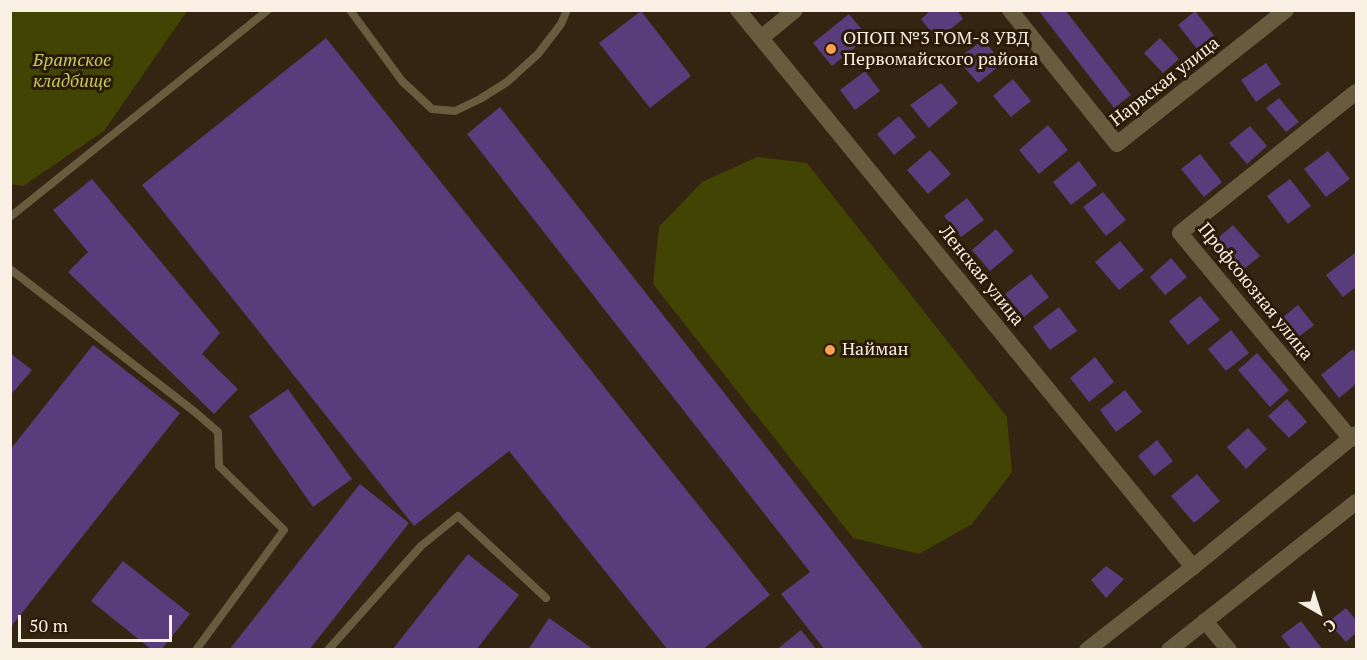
<!DOCTYPE html>
<meta charset="utf-8">
<style>
body{margin:0}
#map{position:relative;width:1367px;height:660px;overflow:hidden;background:#342512;font-family:"PT Serif",serif}
canvas{display:block}
.frame{position:absolute;inset:0;border:12px solid #faefe3;pointer-events:none}
.north{position:absolute;left:1289px;top:582px;width:60px;height:60px;-webkit-text-stroke:4px #2a1b08;paint-order:stroke;rotate:141deg;font-size:16px;font-weight:700;line-height:24px;text-align:center;color:#faefe3}
.north::after{content:'';display:block;margin:auto;width:21px;height:27px;background:#faefe3;clip-path:polygon(50% 0,100% 100%,50% 72%,0 100%)}
.scale{position:absolute;left:18px;top:615px;width:154px;height:27px;box-sizing:border-box;border:3px solid #faefe3;border-top:0;padding-left:8px;font-size:18px;line-height:21px;white-space:nowrap;color:#faefe3;-webkit-text-stroke:4px #2a1b08;paint-order:stroke}
</style>
<div id="map">
<canvas width="1367" height="660"></canvas>
<div class="frame"></div>
<div class="north">С</div>
<div class="scale">50 m</div>
</div>
<script>
const c = document.querySelector('canvas').getContext('2d');
c.lineJoin = 'round';
function fill(path, color) { c.fillStyle = color; c.fill(path, 'evenodd'); }
const toPath = rows => new Path2D(rows.map(r => 'M' + r).join(''));
function strokePath(path, color, width, dash) { c.strokeStyle = color; c.lineWidth = width; c.lineCap = dash ? 'butt' : 'round'; c.setLineDash(dash || []); c.stroke(path); }
function label(font, color, halo, rows, align = 'center') {
  c.font = font + ' "PT Serif",serif'; c.lineWidth = 6; c.setLineDash([]); c.textBaseline = 'middle'; c.strokeStyle = halo; c.fillStyle = color; for (const [text, x, y, turn = 0] of rows) {
    c.save(); c.translate(x, y); c.rotate((+turn || 0) * Math.PI / 180); c.textAlign = isNaN(turn) ? turn : align; if (halo) c.strokeText(text, 0, 0); c.fillText(text, 0, 0); c.restore();
  }
}
const green = toPath([
 [10,11,11,10,187,11,104,131,23,186,11,184],
 [757,157,807,163,1007,417,1012,472,972,524,919,554,853,538,653,284,659,227,702,182]
]);
const building = toPath([
 [931,10,957,10,963,19,937,40,921,19],
 [1038,10,1065,10,1131,95,1114,108],
 [641,11,691,76,650,108,599,43],
 [1195,11,1214,35,1197,49,1178,25],
 [849,14,868,37,832,66,813,43],
 [326,38,770,595,702,650,668,650,509,451,414,526,142,185],
 [1160,38,1179,59,1163,73,1144,53],
 [983,40,1003,63,978,83,957,59],
 [1266,63,1281,84,1256,102,1241,80],
 [865,71,880,91,855,110,840,90],
 [1013,79,1031,101,1011,117,993,96],
 [941,83,958,103,929,128,910,105],
 [1279,98,1299,122,1286,132,1266,108],
 [500,107,844,546,925,650,825,650,781,594,810,572,467,134],
 [899,116,916,137,894,155,877,134],
 [1048,125,1068,150,1039,174,1019,150],
 [1250,126,1267,146,1247,164,1229,143],
 [930,150,951,174,928,194,907,170],
 [1328,151,1350,179,1326,197,1304,169],
 [1200,154,1222,182,1204,197,1181,169],
 [1079,161,1097,185,1071,205,1053,182],
 [92,179,220,333,202,354,238,389,214,414,68,272,88,252,53,210],
 [1290,179,1311,206,1288,224,1267,196],
 [1103,192,1126,220,1106,236,1083,207],
 [967,198,984,220,961,237,944,216],
 [1233,225,1260,256,1238,274,1212,243],
 [996,229,1014,251,990,271,972,250],
 [1120,241,1144,270,1119,290,1095,262],
 [1355,253,1356,256,1356,287,1343,297,1326,275],
 [1171,258,1187,277,1165,295,1150,277],
 [1031,274,1049,297,1024,317,1005,294],
 [1200,296,1220,320,1188,345,1169,321],
 [1298,305,1314,325,1292,342,1277,322],
 [1059,307,1077,331,1050,350,1033,327],
 [1231,330,1249,353,1226,371,1208,349],
 [93,345,180,413,10,628,10,450],
 [1353,349,1356,354,1356,384,1339,398,1321,375],
 [10,353,32,370,10,396],
 [1257,353,1289,390,1270,407,1238,370],
 [1095,357,1114,382,1089,402,1070,378],
 [288,389,352,479,313,507,249,416],
 [1125,390,1142,412,1116,432,1100,410],
 [1287,399,1307,422,1289,438,1268,416],
 [1248,428,1267,449,1246,469,1227,447],
 [1157,440,1173,461,1154,476,1138,456],
 [1197,474,1220,501,1194,523,1171,496],
 [360,484,409,523,309,650,229,650],
 [468,554,519,595,476,650,392,650],
 [123,561,190,614,161,650,152,650,91,601],
 [1106,566,1124,579,1106,598,1091,580],
 [1346,608,1356,620,1356,633,1346,642,1328,622],
 [549,618,594,650,528,650],
 [1301,621,1323,650,1292,650,1281,636],
 [801,630,817,650,776,650]
]);
const service = toPath([
 [350,10,402,81,432,109,455,111,480,99,507,82,538,54,561,24,567,10],
 [10,217,268,10],
 [10,269,195,412,218,432,219,466,284,530,196,650],
 [328,650,421,546,458,516,546,598]
]);
const minor = toPath([
 [738,10,1193,567],
 [1010,10,1117,144,1286,10],
 [761,38,795,10],
 [1351,439,1180,233,1356,92],
 [1205,621,1229,650]
]);
const tertiary = toPath([
 [1087,650,1193,567,1356,434],
 [1169,650,1356,502]
]);
const markers = [
 [831,49,6,"#fa9f4e"],
 [830,350,6,"#fa9f4e"]
];
const poiNames = [
 ["ОПОП №3 ГОМ-8 УВД",843,39],
 ["Первомайского района",843,60],
 ["Найман",842,350]
];
const parkNames = [
 ["Братское",72,61],
 ["кладбище",72,82]
];
const streetNames = [
 ["Нарвская улица",1165,82,-38],
 ["Ленская улица",981,276,51],
 ["Профсоюзная улица",1255,292,51]
];
fill(green, '#424403');
fill(building, '#593c7b');
strokePath(service, '#685c3e', 8);
strokePath(minor, '#685c3e', 16);
strokePath(tertiary, '#685c3e', 16);
for (const [x, y, r, color] of markers) { const dot = new Path2D(); dot.arc(x, y, r, 0, 2 * Math.PI); c.fillStyle = color; c.fill(dot); strokePath(dot, '#2a1b08', 2); }
label('18px', '#faefe3', '#2a1b08', poiNames, 'left');
label('italic 18px', '#c5cb5d', '#2a1b08', parkNames);
label('18px', '#faefe3', '#2a1b08', streetNames);
</script>
